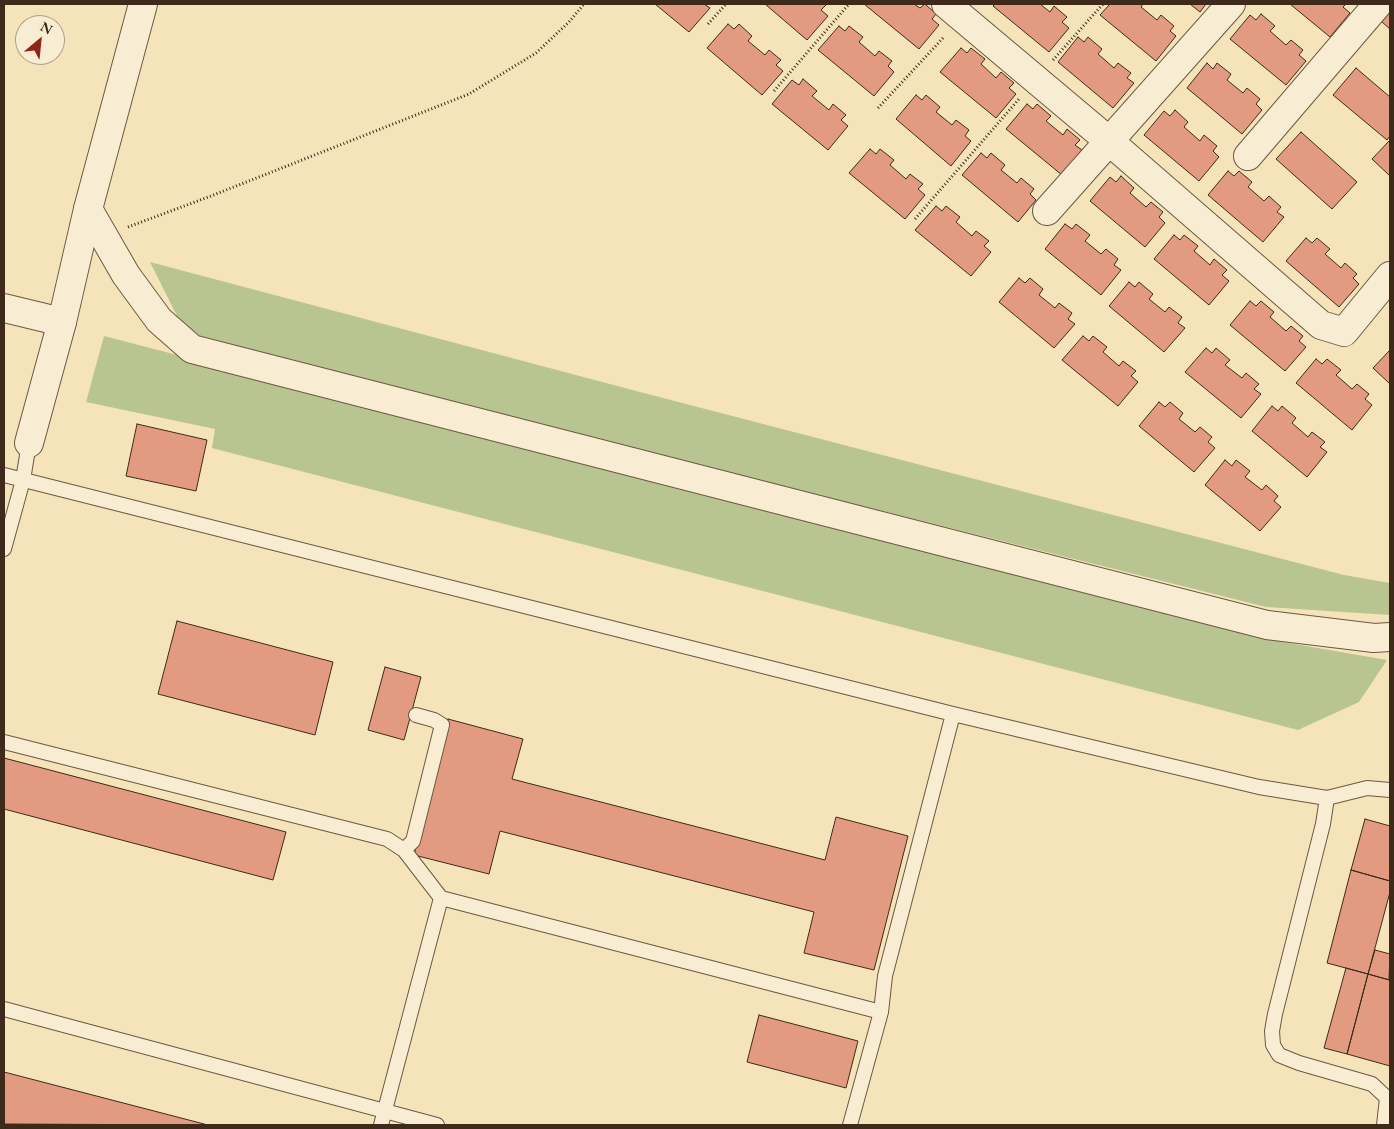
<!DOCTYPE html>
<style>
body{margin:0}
#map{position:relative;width:1394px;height:1129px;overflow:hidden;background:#f5e4b9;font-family:"EB Garamond",serif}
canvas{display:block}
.frame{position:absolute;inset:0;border:5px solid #3f291b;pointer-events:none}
.north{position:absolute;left:15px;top:15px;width:50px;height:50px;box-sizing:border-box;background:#f8edd2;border:1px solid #ae9f89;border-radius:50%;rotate:28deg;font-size:14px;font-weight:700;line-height:20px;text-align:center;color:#3f291b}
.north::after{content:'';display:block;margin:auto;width:18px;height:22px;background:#8f2418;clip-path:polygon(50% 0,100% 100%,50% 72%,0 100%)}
</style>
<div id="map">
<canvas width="1394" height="1129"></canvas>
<div class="frame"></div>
<div class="north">N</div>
</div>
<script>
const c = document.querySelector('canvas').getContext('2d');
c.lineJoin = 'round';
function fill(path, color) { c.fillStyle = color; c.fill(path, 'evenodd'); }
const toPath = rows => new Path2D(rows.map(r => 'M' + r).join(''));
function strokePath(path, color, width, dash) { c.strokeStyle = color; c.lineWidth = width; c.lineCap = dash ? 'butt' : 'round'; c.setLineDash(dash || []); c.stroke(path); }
const green = toPath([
 [150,262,640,392,1344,575,1390,583,1390,615,1266,607,407,392,197,335,178,318],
 [104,336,1283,642,1387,660,1359,702,1298,730,212,448,215,429,86,402]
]);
const building = toPath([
 [655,4,704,4,710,8,689,32,655,4],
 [765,4,824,4,826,5,821,10,828,16,807,40,765,4],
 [864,4,914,4,920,8,925,4,936,14,932,19,939,25,919,49,864,4],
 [995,4,1040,4,1050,12,1054,6,1067,17,1062,22,1069,28,1049,52,993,6,995,4],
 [1110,4,1143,4,1141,7,1157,20,1161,15,1174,26,1170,31,1176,36,1156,61,1100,15,1110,4],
 [1190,4,1206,4,1200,12,1190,4],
 [1290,4,1346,4,1343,7,1350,13,1330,37,1290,4],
 [1390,10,1390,29,1381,21,1390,10],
 [1261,14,1275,26,1270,31,1286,45,1291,40,1303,50,1299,55,1306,61,1286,85,1230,39,1250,15,1256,20,1261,14],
 [728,24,734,29,739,24,752,36,748,41,765,55,769,50,781,60,776,65,783,71,762,95,707,48,728,24],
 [839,26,845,31,849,26,863,37,859,42,875,56,879,51,892,61,888,66,894,72,874,96,818,50,839,26],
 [1078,37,1084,42,1088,37,1102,49,1098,54,1114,68,1118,63,1131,73,1127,78,1134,83,1113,108,1058,62,1078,37],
 [961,48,967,53,971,48,985,59,981,64,996,78,1001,72,1014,83,1009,88,1016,94,996,118,940,72,961,48],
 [1207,63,1213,69,1217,63,1231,74,1227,80,1243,93,1247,88,1260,99,1256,104,1262,110,1242,134,1187,88,1207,63],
 [1356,68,1390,97,1390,136,1387,140,1333,95,1356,68],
 [803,79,817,91,812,96,829,110,833,104,846,115,841,120,848,126,828,150,772,104,792,80,799,85,803,79],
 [916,95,922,100,926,95,940,107,936,112,952,125,956,120,969,130,965,136,971,141,951,166,896,119,916,95],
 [1027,104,1033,109,1037,104,1051,116,1046,121,1063,135,1067,129,1080,140,1075,145,1082,150,1062,175,1006,129,1027,104],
 [1175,110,1188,122,1184,127,1200,141,1204,135,1217,146,1213,151,1219,157,1199,181,1144,135,1164,111,1170,116,1175,110],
 [1301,132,1357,182,1332,209,1276,159,1301,132],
 [1390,140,1390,176,1372,159,1390,140],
 [870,149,876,154,880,149,894,160,890,165,906,179,910,174,923,184,918,189,925,195,905,219,849,173,870,149],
 [981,153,987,158,991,153,1005,165,1001,170,1017,183,1021,178,1034,189,1030,194,1036,200,1018,222,962,175,981,153],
 [1228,171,1234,176,1239,171,1252,182,1248,187,1264,201,1269,196,1281,207,1277,212,1284,217,1263,242,1208,195,1228,171],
 [1121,176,1134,188,1130,193,1146,207,1151,202,1163,212,1159,217,1165,223,1145,247,1090,201,1110,177,1116,182,1121,176],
 [936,206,942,211,946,206,960,217,956,222,972,236,976,231,989,241,984,246,991,252,971,276,915,230,936,206],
 [1065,224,1072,229,1076,224,1090,235,1085,241,1101,254,1106,249,1118,259,1114,265,1121,270,1101,295,1045,249,1065,224],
 [1174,235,1180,240,1184,235,1198,246,1194,251,1210,265,1214,259,1227,270,1222,275,1229,281,1209,305,1154,259,1174,235],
 [1306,238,1312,243,1317,238,1330,249,1325,254,1341,268,1345,263,1357,274,1353,278,1359,284,1339,307,1286,261,1306,238],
 [1019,278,1025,283,1030,278,1043,289,1039,295,1055,308,1059,303,1072,313,1068,319,1075,324,1054,348,999,302,1019,278],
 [1129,282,1135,287,1139,282,1153,294,1149,299,1165,312,1169,307,1182,317,1178,323,1185,328,1164,352,1109,306,1129,282],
 [1250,301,1256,306,1261,301,1274,312,1270,317,1286,331,1291,326,1303,336,1299,341,1306,347,1285,371,1230,325,1250,301],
 [1083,336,1089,341,1093,336,1107,347,1103,352,1119,366,1123,361,1136,371,1131,376,1138,382,1118,406,1062,360,1083,336],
 [1206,348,1212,353,1216,348,1230,360,1225,365,1242,378,1246,373,1259,384,1254,389,1261,394,1241,418,1185,372,1206,348],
 [1390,350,1390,384,1373,368,1390,350],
 [1316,359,1322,364,1327,359,1341,370,1336,375,1352,389,1357,384,1369,394,1365,399,1372,405,1352,430,1296,383,1316,359],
 [1159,402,1165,407,1170,402,1183,413,1179,419,1195,432,1200,427,1212,437,1208,442,1215,448,1194,472,1139,426,1159,402],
 [1272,406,1278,411,1282,406,1296,418,1292,423,1308,437,1312,432,1325,442,1320,447,1327,452,1307,477,1252,431,1272,406],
 [137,424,207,440,196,491,126,476,137,424],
 [1225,460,1232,466,1236,460,1250,471,1245,477,1262,490,1266,485,1278,496,1274,501,1281,507,1260,531,1205,485,1225,460],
 [177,621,333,662,315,735,158,694,177,621],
 [385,667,421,677,404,740,368,730,385,667],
 [448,719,523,739,512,779,825,860,836,817,908,836,874,970,804,953,814,912,500,831,489,874,414,855,448,719],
 [4,758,286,832,273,880,4,809,4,758],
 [1365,819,1390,826,1390,881,1351,870,1365,819],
 [1351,870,1390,881,1390,892,1368,974,1327,963,1351,870],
 [1375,950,1390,954,1389,980,1368,974,1375,950],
 [1346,968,1368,974,1347,1054,1324,1048,1346,968],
 [1368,974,1390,980,1390,1066,1347,1054,1368,974],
 [759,1015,858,1041,846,1088,747,1062,759,1015],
 [4,1072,208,1125,4,1124,4,1072]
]);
const path = toPath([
 [708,24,726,4],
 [1053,60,1103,4],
 [774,91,849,4],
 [878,108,944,37],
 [915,219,1019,99],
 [128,227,211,196,469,94,536,53,569,22,584,4]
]);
const service = toPath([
 [4,475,953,714,1259,787,1327,798,1367,788,1390,790],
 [4,549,23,480,29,443],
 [4,742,387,839,404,850,441,898,381,1125],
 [1327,798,1323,824,1275,1014,1272,1031,1273,1045,1279,1055,1299,1063,1372,1084,1387,1098,1384,1125],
 [404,850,413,841,442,725,434,720,416,715],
 [441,898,881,1012],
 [4,1009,437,1125],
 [850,1125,881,1012,885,976,953,714]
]);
const minor = toPath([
 [946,4,1109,141,1321,325,1344,332,1390,276],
 [1248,156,1378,4],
 [88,209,126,275,159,320,192,349,1267,625,1374,638,1390,637],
 [1047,211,1231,4],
 [4,308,62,322]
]);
const tertiary = toPath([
 [29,443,62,322,88,209,143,4]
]);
fill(green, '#b8c591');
fill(building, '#e29b80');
strokePath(building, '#3f291b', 1);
strokePath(service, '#6c5842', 16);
strokePath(minor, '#6c5842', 30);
strokePath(tertiary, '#6c5842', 30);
strokePath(path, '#3f291b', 3, [1, 2.5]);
strokePath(service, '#f8edd2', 14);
strokePath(minor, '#f8edd2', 28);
strokePath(tertiary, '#f8edd2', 28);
</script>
